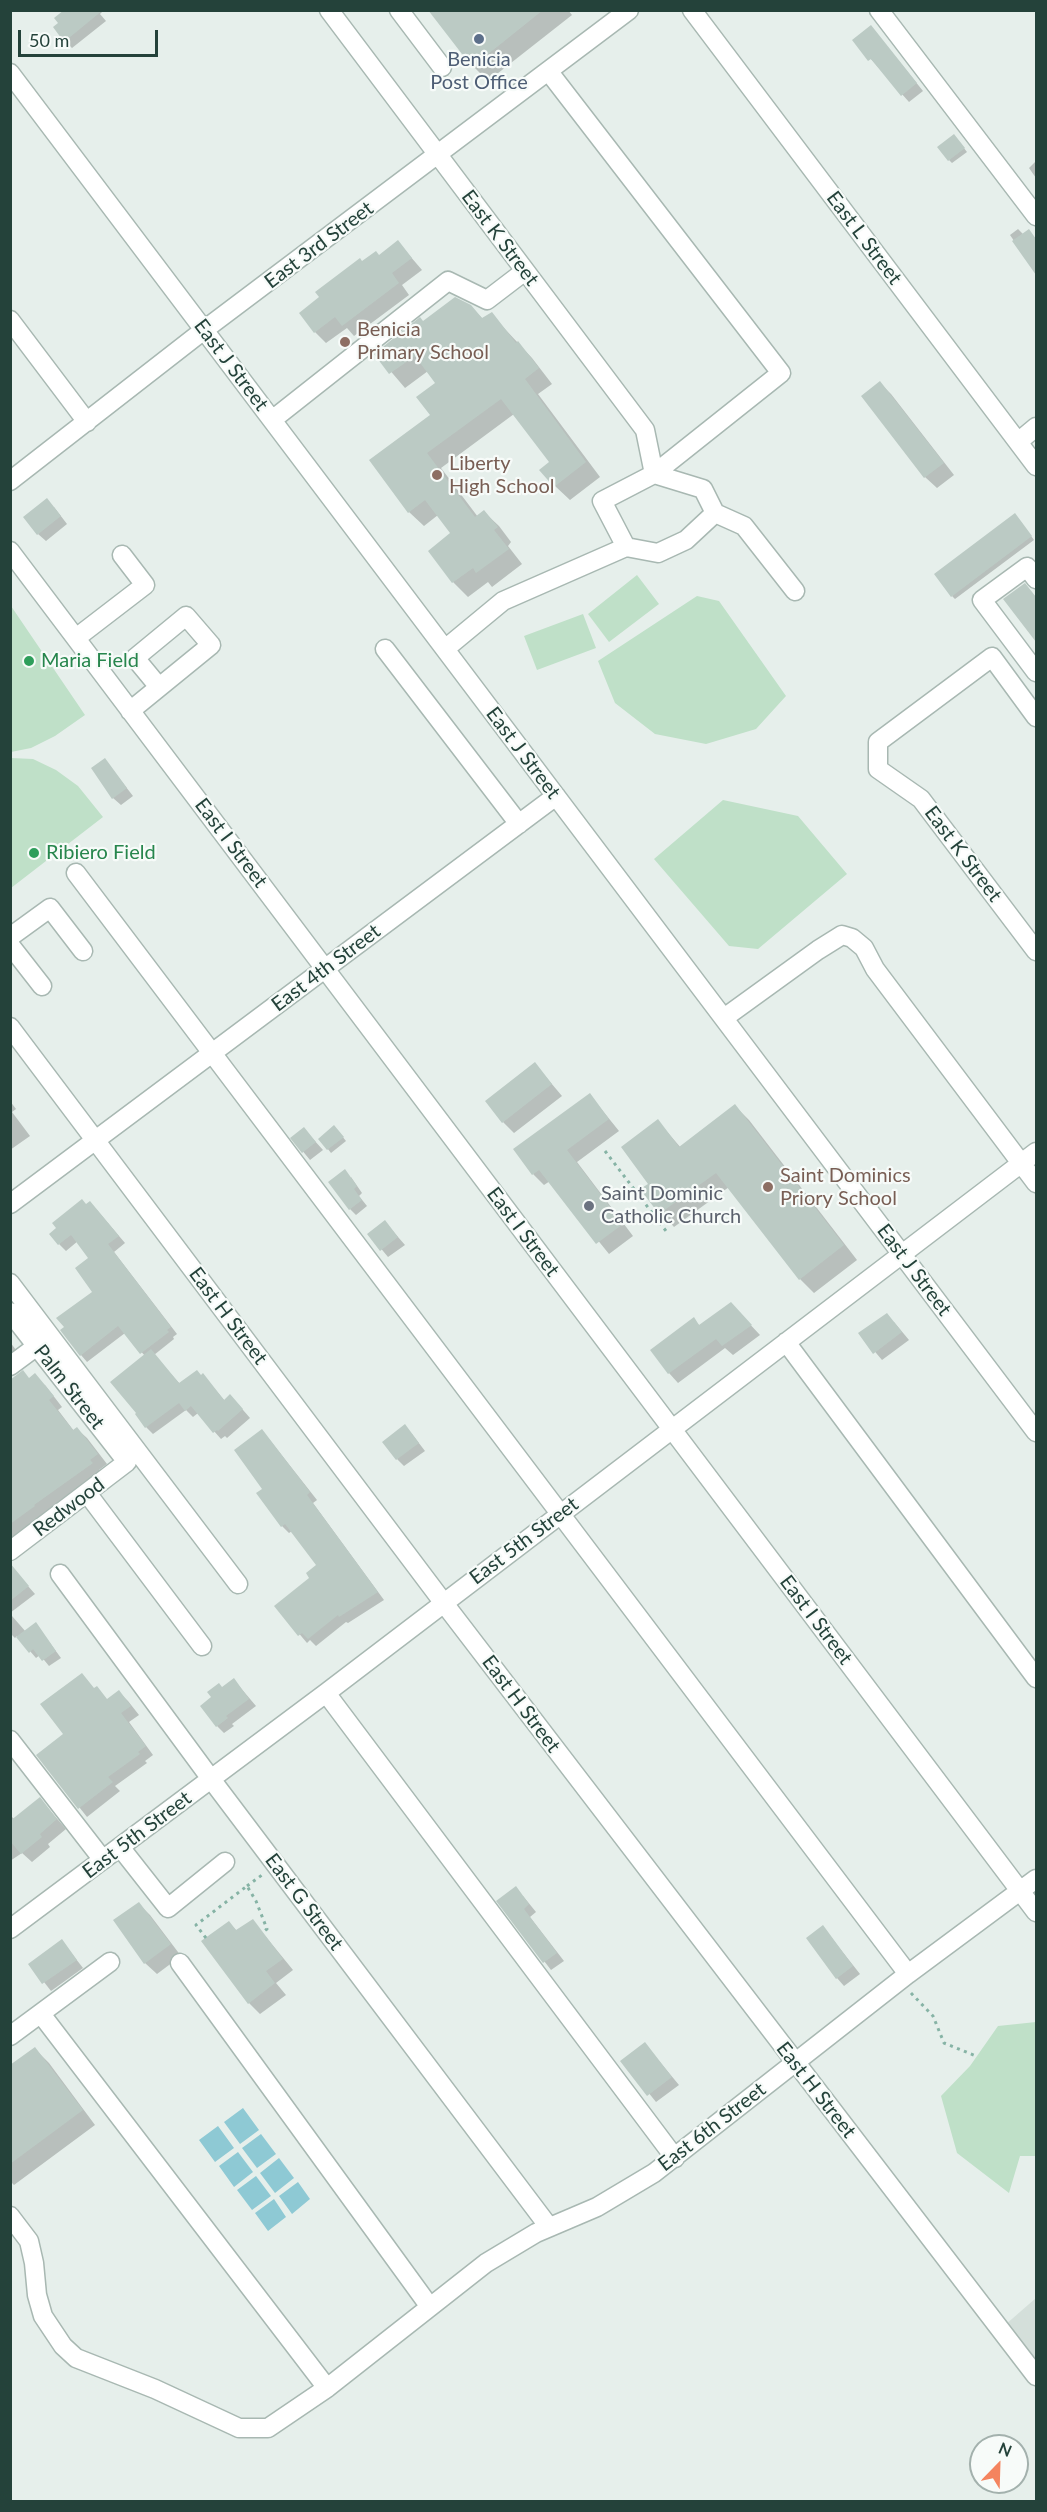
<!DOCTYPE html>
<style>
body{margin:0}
#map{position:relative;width:1047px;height:2512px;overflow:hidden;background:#e6efeb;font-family:Lato,sans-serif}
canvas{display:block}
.frame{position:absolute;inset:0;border:12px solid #24423a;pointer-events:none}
.north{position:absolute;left:969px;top:2434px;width:60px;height:60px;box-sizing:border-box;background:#f7fbf9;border:2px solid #a3b1ad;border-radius:50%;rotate:23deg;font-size:16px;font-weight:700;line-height:24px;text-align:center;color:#24423a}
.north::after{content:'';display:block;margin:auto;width:21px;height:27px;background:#f4845f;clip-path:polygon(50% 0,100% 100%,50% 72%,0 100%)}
.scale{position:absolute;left:18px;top:30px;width:140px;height:27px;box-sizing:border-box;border:3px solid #24423a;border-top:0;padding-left:8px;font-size:18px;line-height:21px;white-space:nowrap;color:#24423a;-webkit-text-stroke:4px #f7fbf9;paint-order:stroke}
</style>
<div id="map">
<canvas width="1047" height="2512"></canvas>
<div class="frame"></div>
<div class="north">N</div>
<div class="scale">50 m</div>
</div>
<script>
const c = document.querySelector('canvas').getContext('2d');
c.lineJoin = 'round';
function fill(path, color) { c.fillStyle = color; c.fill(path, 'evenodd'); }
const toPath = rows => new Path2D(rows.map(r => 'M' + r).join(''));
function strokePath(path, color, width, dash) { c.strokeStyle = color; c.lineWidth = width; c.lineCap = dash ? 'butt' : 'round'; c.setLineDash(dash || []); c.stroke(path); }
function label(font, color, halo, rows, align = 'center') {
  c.font = font + ' Lato,sans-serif'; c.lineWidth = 4.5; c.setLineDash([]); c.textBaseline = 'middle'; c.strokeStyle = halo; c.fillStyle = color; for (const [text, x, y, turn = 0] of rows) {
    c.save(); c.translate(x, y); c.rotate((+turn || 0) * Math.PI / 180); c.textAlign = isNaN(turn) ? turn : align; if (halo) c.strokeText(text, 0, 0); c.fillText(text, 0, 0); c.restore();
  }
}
const built = toPath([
 [1036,2298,1036,2365,1005,2325]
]);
const green = toPath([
 [637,575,659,604,609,642,588,614],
 [697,596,719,601,786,696,756,729,706,744,655,734,615,703,598,661],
 [11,606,85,715,55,736,31,748,11,752],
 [583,614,596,648,537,670,524,636],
 [11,758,33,759,56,770,78,786,103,817,11,888],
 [723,800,798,816,847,874,758,949,729,946,654,859],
 [1036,2022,1036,2156,1020,2156,1009,2193,957,2153,941,2096,970,2066,998,2026]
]);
const water = toPath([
 [243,2108,259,2130,240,2144,224,2122],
 [218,2126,234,2148,215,2162,199,2140],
 [261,2134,276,2154,257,2168,242,2148],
 [238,2152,253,2172,234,2187,219,2166],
 [279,2158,294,2178,275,2193,260,2173],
 [256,2176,271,2196,252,2210,237,2190],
 [298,2182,310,2199,292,2214,279,2196],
 [274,2199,286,2217,268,2231,255,2213]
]);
const shadow = toPath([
 [67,10,104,10,100,14,106,21,72,48,65,41,60,23],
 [430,10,568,10,572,15,488,81,473,66],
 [878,35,923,91,909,102,854,40],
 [957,139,967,152,952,163,949,160],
 [1036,161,1036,178,1029,168],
 [1018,229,1023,234,1029,231,1036,239,1036,273,1010,235],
 [398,242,422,270,402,285,409,295,354,336,347,328,326,343,315,332,322,297,362,263,379,256],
 [470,306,483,319,491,314,532,358,552,384,538,394,600,477,570,500,555,486,551,463,514,414,441,468,478,517,484,512,499,526,511,542,508,546,522,564,492,587,488,582,468,597,453,582,430,551,452,533,438,515,424,526,409,512,432,415,437,383,428,371,405,388,376,354,423,323],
 [880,383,891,394,954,475,937,488,925,477,863,396],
 [54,507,67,524,46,541,38,534],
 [1018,518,1034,540,955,599,952,596],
 [1028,588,1036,599,1036,640,1005,599],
 [105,760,133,796,121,805,113,798],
 [535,1064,562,1096,514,1133,503,1122],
 [590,1095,619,1131,577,1162,633,1236,609,1254,550,1181,544,1185,533,1174],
 [10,1101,16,1109,12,1112,30,1136,10,1150],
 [735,1106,749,1120,857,1260,814,1293,800,1279,729,1187,674,1227,642,1190,650,1184,658,1121,681,1148],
 [304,1129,323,1150,310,1160,292,1138],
 [338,1131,346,1141,331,1153,320,1139],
 [351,1177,362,1193,359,1196,367,1206,356,1215,350,1209],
 [86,1206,97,1210,125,1243,114,1252,177,1334,173,1337,174,1339,154,1355,180,1384,203,1375,225,1401,237,1403,250,1418,227,1438,225,1436,221,1439,198,1413,193,1417,186,1410,153,1434,146,1427,145,1356,125,1333,87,1362,81,1355,95,1292,90,1258,78,1241,66,1251,59,1244],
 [385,1222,405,1245,388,1257,369,1234],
 [731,1304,760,1335,733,1355,725,1348,678,1383,669,1373,693,1319,700,1326],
 [894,1322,909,1340,882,1360,860,1334],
 [10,1342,16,1350,10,1355],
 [30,1379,45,1385,62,1407,58,1410,74,1431,77,1429,87,1438,107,1464,99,1470,101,1474,10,1542,10,1382],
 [412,1434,425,1451,404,1466,397,1459],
 [269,1439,317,1500,313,1503,384,1600,348,1623,346,1622,316,1646,310,1640,307,1643,276,1606,311,1578,318,1565,292,1531,289,1533,282,1526,264,1489],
 [13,1569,35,1594,10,1613,10,1571],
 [12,1616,26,1632,36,1624,61,1658,49,1666,40,1655,36,1658,17,1636,15,1638,10,1633],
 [234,1680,256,1706,232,1724,234,1726,224,1733,217,1726,223,1689],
 [97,1688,108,1701,119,1692,128,1701,139,1715,129,1722,153,1755,145,1761,147,1763,115,1786,120,1791,87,1817,38,1755,65,1735],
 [40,1799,66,1829,48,1844,50,1847,32,1862,22,1853,10,1861,10,1815,15,1820],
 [523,1896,536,1912,530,1917,564,1961,551,1970,498,1901],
 [139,1904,150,1915,181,1956,157,1974,145,1963],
 [253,1921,293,1970,276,1983,286,1995,260,2014,249,2003,229,1923,237,1931],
 [823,1927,860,1974,844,1986,837,1978],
 [62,1941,83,1968,51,1991,30,1964],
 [645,2044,679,2085,656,2102,623,2061],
 [35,2049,49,2063,95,2125,14,2185,10,2181,10,2067]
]);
const building = toPath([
 [64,10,103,10,64,42,53,27,58,23,54,18],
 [428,10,543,10,472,67],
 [871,25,917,83,901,96,871,59,868,61,852,40],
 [954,134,965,148,948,161,937,147],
 [1029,229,1036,239,1036,275,1012,241],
 [398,240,412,258,392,273,399,283,342,326,335,317,314,333,299,313,319,297,315,292,360,258,362,261,376,251,379,255],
 [455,297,471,305,482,318,492,312,516,343,518,341,539,368,525,379,586,462,554,487,539,470,549,462,501,399,427,453,475,517,484,510,498,527,494,530,509,549,476,573,473,568,452,583,428,551,450,533,425,500,408,513,369,460,430,415,416,397,435,383,415,356,389,374,374,354,420,317,423,321],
 [880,381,944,463,924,478,861,396],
 [47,498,61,516,37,535,23,517],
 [1015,513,1032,536,951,597,934,574],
 [1025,583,1036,597,1036,642,1003,599],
 [105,758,127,788,112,799,91,768],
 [535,1062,552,1084,502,1123,485,1101],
 [590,1093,609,1119,567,1150,623,1224,596,1244,539,1170,532,1175,513,1149],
 [735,1104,844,1245,799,1280,716,1173,659,1214,640,1189,648,1184,621,1147,658,1119,679,1147],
 [334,1125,344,1137,327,1150,318,1139],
 [304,1127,316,1142,302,1153,290,1138],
 [345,1169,357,1186,354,1189,362,1200,349,1210,328,1182],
 [82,1199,86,1204,90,1201,119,1236,108,1244,171,1327,167,1330,169,1332,140,1354,118,1326,80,1356,60,1330,64,1327,56,1318,92,1292,75,1268,88,1258,71,1235,58,1245,49,1234,56,1228,52,1223],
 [385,1220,398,1237,380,1251,367,1234],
 [731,1302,752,1325,722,1346,716,1339,668,1374,650,1350,694,1317,699,1325],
 [887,1313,902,1332,873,1354,858,1333],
 [151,1349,179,1383,197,1370,201,1375,203,1373,224,1400,230,1394,243,1409,218,1431,217,1430,213,1433,191,1406,185,1411,179,1403,145,1428,135,1414,136,1413,110,1382],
 [23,1370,29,1378,35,1373,54,1396,49,1400,73,1430,77,1427,98,1454,90,1460,93,1463,34,1505,35,1506,10,1524,10,1380],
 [405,1424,419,1443,396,1460,382,1442],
 [262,1429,310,1492,307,1495,378,1592,339,1617,338,1615,308,1639,302,1633,298,1636,274,1606,309,1578,306,1573,316,1565,285,1524,281,1527,256,1493,262,1489,234,1450],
 [10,1563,29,1586,10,1601],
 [36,1622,56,1651,42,1661,33,1649,29,1653,16,1637],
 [82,1673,94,1688,97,1686,107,1699,119,1690,131,1706,121,1713,146,1746,138,1752,140,1754,108,1777,113,1782,78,1809,36,1755,63,1734,40,1704],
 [234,1678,249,1699,226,1716,228,1718,216,1727,200,1706,211,1697,207,1692,219,1683,222,1687],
 [40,1797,57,1819,40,1834,42,1837,21,1854,10,1841,10,1821],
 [516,1886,529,1904,524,1909,557,1953,543,1963,496,1901],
 [139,1902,171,1944,144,1964,113,1920],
 [253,1919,283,1959,266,1971,275,1983,248,2004,201,1941,229,1921,236,1930],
 [823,1925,853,1966,836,1979,806,1938],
 [62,1939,77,1960,42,1984,28,1964],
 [645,2042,672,2077,647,2096,620,2061],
 [35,2047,83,2110,10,2164,10,2065]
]);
const path = toPath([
 [605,1151,666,1231],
 [247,1886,262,1875],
 [206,1938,196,1925,247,1886,256,1901,267,1929,263,1932],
 [911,1993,933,2016,944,2043,976,2056]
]);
const minor = toPath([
 [329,10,645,430,654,474],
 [399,10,442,67],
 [692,10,1036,466],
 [879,10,1036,216],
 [10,73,1036,1432],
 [10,320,87,422],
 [272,420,448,281,487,300,525,271],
 [1018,442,1036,427],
 [10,481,204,330,629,10],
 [715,513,744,526,795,591],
 [626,547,658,553,686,540,715,513,703,489,654,474],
 [10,551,1036,1912],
 [1036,579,1027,567,982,600,1036,672],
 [76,638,145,585,122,555],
 [385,649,519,824],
 [445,649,503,601,626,547,602,501,654,474,781,373,549,72],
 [130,711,211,645,186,616,135,658,159,687],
 [1036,717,992,657,878,742,878,769,921,799,1036,951],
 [76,873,908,1974],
 [10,937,50,908,83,951],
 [10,945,42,986],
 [724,1018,818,950,842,935,852,938,864,948,875,969,1036,1183],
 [10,1027,443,1602,1036,2376],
 [10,1204,556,796],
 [10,1283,238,1584],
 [10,1312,127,1462,10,1551],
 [786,1342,1036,1678],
 [10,1366,37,1346],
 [87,1493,202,1646],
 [60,1574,211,1779,549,2227],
 [326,1693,675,2158],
 [10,1740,103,1860],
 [120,1847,168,1908,225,1862],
 [10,1929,326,1693,1036,1152],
 [180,1963,430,2307],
 [41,2014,327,2388],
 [10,2036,110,1962],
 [10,2216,29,2241,34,2263,37,2295,43,2316,63,2346,76,2358,155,2389,239,2428,268,2428,327,2388,486,2263,536,2233,597,2207,654,2173,908,1974,1036,1879]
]);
const markers = [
 [479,39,6,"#5c6f8a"],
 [345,342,6,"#8d6e63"],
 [437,475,6,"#8d6e63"],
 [29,661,6,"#2e9e5b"],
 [34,853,6,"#2e9e5b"],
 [768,1187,6,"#8d6e63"],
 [589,1206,6,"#6b7280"]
];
const serviceNames = [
 ["Benicia",479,60],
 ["Post Office",479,83]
];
const streetNames = [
 ["East K Street",500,238,53],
 ["East L Street",864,238,53],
 ["East 3rd Street",319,245,-37],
 ["East J Street",231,365,53],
 ["East J Street",523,753,53],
 ["East I Street",231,843,53],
 ["East K Street",963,854,53],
 ["East 4th Street",326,968,-37],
 ["East I Street",523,1232,53],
 ["East J Street",914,1270,53],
 ["East H Street",228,1316,53],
 ["Palm Street",69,1387,52],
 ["Redwood",69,1507,-37],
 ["East 5th Street",524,1541,-37],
 ["East I Street",816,1620,53],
 ["East H Street",521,1704,53],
 ["East 5th Street",137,1835,-37],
 ["East G Street",304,1902,53],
 ["East H Street",816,2090,52],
 ["East 6th Street",712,2127,-38]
];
const educationNames = [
 ["Benicia",357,330],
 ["Primary School",357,353],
 ["Liberty",449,464],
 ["High School",449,487],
 ["Saint Dominics",780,1176],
 ["Priory School",780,1199]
];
const leisureNames = [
 ["Maria Field",41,661],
 ["Ribiero Field",46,853]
];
const worshipNames = [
 ["Saint Dominic",601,1194],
 ["Catholic Church",601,1217]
];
fill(built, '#d4dfda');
fill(green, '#bfe0c8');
fill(water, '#8ec9d4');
fill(shadow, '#0003');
fill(building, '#bbcac4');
strokePath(minor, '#a8b8b2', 21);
strokePath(path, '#86b3a5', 3, [3, 4.5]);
strokePath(minor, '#fff', 18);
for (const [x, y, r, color] of markers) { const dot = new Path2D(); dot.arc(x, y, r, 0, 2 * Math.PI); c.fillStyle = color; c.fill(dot); strokePath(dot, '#f7fbf9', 2); }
label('20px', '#4e5e75', '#f7fbf9', serviceNames);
label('20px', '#24423a', '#f7fbf9', streetNames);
label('20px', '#785e54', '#f7fbf9', educationNames, 'left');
label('20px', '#27864d', '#f7fbf9', leisureNames, 'left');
label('20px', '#5b616d', '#f7fbf9', worshipNames, 'left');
</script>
